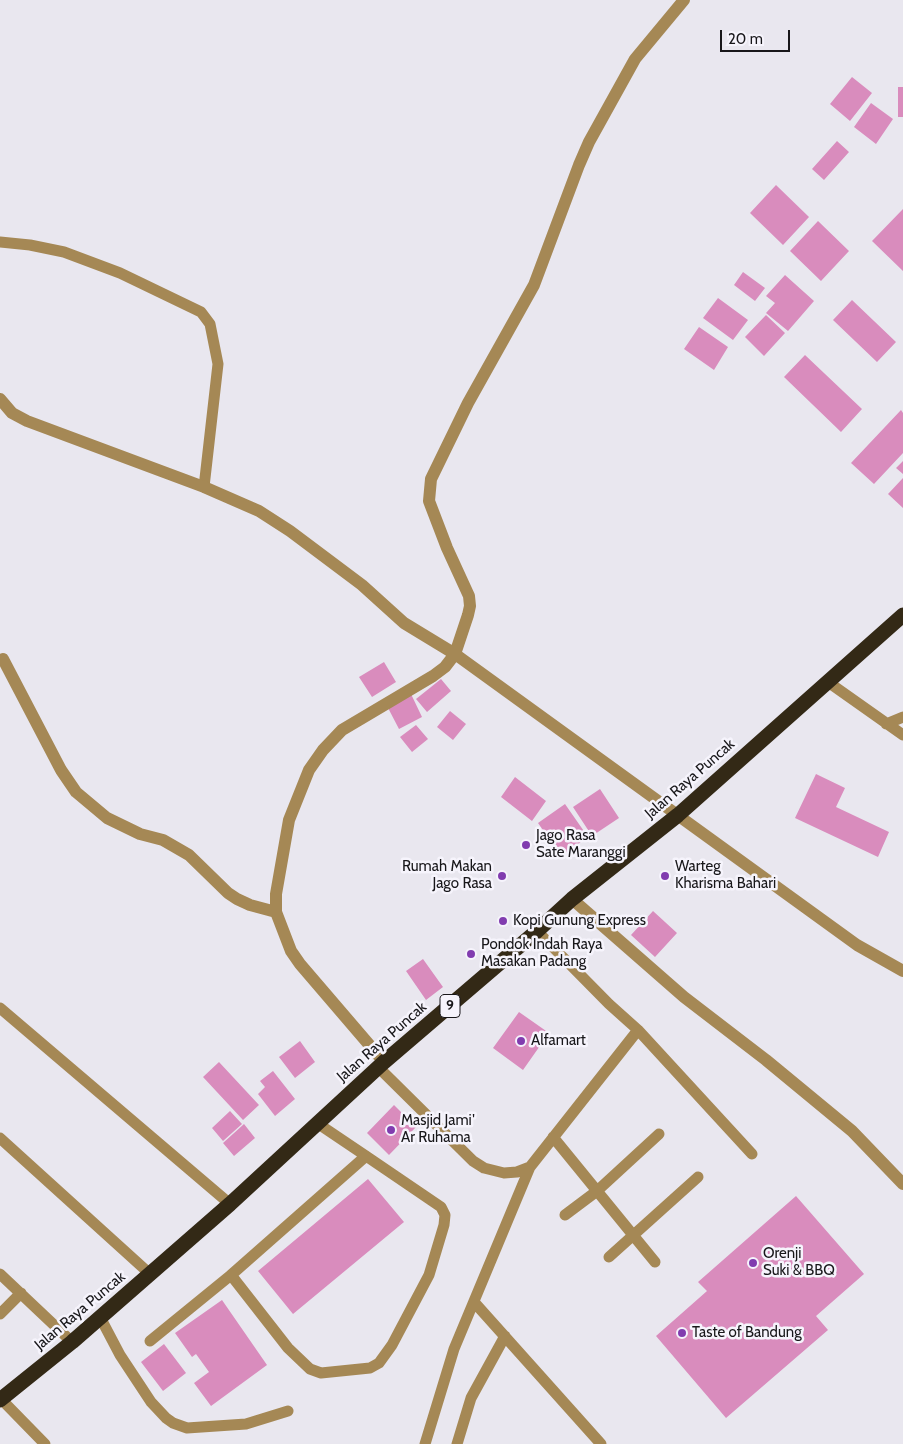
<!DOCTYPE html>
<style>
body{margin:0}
#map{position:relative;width:903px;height:1444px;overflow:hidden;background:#e9e7ef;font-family:Cabin,sans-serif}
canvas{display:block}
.scale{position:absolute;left:720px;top:30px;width:70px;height:22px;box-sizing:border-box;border:2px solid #18171a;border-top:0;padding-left:6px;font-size:15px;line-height:18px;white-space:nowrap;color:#18171a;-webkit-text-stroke:4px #f6f4fc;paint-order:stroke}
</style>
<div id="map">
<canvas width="903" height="1444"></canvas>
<div class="scale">20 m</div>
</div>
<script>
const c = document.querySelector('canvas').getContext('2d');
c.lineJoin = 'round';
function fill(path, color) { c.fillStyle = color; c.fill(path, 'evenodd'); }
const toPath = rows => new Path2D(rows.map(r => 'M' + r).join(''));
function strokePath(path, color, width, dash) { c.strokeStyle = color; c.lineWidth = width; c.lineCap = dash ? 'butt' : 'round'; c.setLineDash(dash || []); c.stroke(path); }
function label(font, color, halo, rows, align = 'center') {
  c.font = font + ' Cabin,sans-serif'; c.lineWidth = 5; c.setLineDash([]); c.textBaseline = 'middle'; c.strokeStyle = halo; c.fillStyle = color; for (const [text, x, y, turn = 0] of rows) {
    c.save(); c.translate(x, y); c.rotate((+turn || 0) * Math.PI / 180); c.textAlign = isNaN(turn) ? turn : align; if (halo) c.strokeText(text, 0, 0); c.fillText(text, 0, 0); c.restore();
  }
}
const building = toPath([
 [852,77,872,93,850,121,830,104],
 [898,87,903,87,903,117,898,117],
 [871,103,893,119,876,144,854,127],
 [837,141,849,152,824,180,812,169],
 [776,185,809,217,783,245,750,213],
 [903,209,903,271,872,241],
 [818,221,849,251,821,281,790,251],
 [743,272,765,288,755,301,734,285],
 [785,275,814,301,788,331,766,313,775,303,766,296],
 [718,298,748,320,733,340,703,318],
 [852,300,896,342,877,362,833,320],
 [766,315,785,333,764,356,745,337],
 [699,327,728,347,714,370,684,349],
 [805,355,862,409,841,432,784,377],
 [901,410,903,413,903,453,874,484,851,463],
 [903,461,903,474,896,468],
 [903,478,903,508,888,494],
 [384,662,396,682,372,697,359,677],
 [441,679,451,691,427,712,416,699],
 [411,694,422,717,399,729,387,706],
 [450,711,466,724,453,740,437,727],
 [416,725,428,739,412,752,400,737],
 [816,774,845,788,836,807,889,832,878,857,795,818],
 [515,777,546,801,532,821,501,797],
 [600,789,619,818,592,836,573,807],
 [565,804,588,837,561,856,538,823],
 [653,911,677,933,655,957,631,935],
 [423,959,443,987,426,1000,406,971],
 [519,1012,549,1033,523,1070,493,1048],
 [300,1041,315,1062,295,1078,279,1057],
 [219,1062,259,1105,243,1120,203,1077],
 [273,1071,295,1099,275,1116,258,1094,265,1087,260,1081],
 [394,1105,416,1127,389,1155,367,1133],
 [230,1111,242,1124,223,1141,212,1128],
 [244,1124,255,1138,234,1156,223,1143],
 [368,1179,404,1222,293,1314,258,1271],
 [796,1196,864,1274,816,1316,828,1330,726,1418,656,1336,707,1291,698,1282],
 [222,1300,267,1365,211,1406,194,1383,209,1372,196,1354,192,1357,175,1333],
 [164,1344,186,1373,163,1391,141,1362]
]);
const lane = toPath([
 [0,242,30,245,64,252,120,273,201,312,210,324,218,364,204,487],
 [828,682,903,735],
 [886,724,903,717],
 [0,1008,230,1204],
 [638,1030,752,1154],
 [378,1067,473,1161,484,1168,504,1173,517,1172,530,1167],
 [317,1123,366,1156,441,1207,445,1215,444,1225,429,1275,392,1345,379,1363,370,1368,321,1373,310,1369,288,1348,231,1275,366,1156],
 [553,1137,655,1262],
 [0,1138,150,1274],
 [565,1215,597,1191,659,1134],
 [609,1257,698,1177],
 [0,1274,72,1342],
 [474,1302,601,1444],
 [0,1314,21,1293],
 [100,1317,120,1355,151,1402,166,1418,173,1423,187,1428,246,1424,288,1411],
 [150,1341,231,1275],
 [1,1399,45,1444],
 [425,1444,454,1349,530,1167,638,1030,609,1004,537,931],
 [457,1444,471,1398,505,1336]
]);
const street = toPath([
 [0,399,12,413,27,421,204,487,259,511,290,531,362,585,404,623,455,654,857,945,903,971],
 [3,659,61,770,76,792,107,818,140,834,163,840,189,855,228,893,237,899,250,905,276,912],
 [572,899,684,997,766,1060,852,1131,903,1184],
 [384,1062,300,964,291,951,276,912,276,894,289,820,309,770,323,750,342,730,433,676,445,667,455,654,468,615,470,606,469,596,447,548,429,501,431,479,468,403,534,285,579,165,589,142,635,59,684,0]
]);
const highway = toPath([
 [0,1400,72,1342,230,1204,384,1062,537,931,572,899,678,815,903,615]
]);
const markers = [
 [526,845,5,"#813caf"],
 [502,876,5,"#813caf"],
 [665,876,5,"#813caf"],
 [503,921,5,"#813caf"],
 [471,954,5,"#813caf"],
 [521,1041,5,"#813caf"],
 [391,1130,5,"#813caf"],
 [753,1263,5,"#813caf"],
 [682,1333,5,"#813caf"]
];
const shields = [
 [450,1006,20]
];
const shieldNames = [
 ["9",450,1006]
];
const streetNames = [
 ["Jalan Raya Puncak",690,779,-41],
 ["Jalan Raya Puncak",382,1042,-41],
 ["Jalan Raya Puncak",80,1311,-40]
];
const poiNames = [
 ["Jago Rasa",536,836],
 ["Sate Maranggi",536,853],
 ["Rumah Makan",492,867,"right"],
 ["Jago Rasa",492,884,"right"],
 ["Warteg",675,867],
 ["Kharisma Bahari",675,884],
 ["Kopi Gunung Express",513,921],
 ["Pondok Indah Raya",481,945],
 ["Masakan Padang",481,962],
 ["Alfamart",531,1041],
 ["Masjid Jami'",401,1121],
 ["Ar Ruhama",401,1138],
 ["Orenji",763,1254],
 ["Suki & BBQ",763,1271],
 ["Taste of Bandung",692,1333]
];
fill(building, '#d98cbd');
strokePath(lane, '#a58855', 11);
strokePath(street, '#a58855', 12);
strokePath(highway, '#332916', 15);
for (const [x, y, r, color] of markers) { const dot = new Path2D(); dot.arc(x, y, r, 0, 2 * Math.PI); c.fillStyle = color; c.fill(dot); strokePath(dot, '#f6f4fc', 2); }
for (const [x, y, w] of shields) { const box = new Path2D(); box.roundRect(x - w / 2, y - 11.5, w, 23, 4); c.fillStyle = '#f6f4fc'; c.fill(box); strokePath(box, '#18171a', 1); }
label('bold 14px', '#18171a', null, shieldNames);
label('15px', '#18171a', '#f6f4fc', streetNames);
label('15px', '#18171a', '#f6f4fc', poiNames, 'left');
</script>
